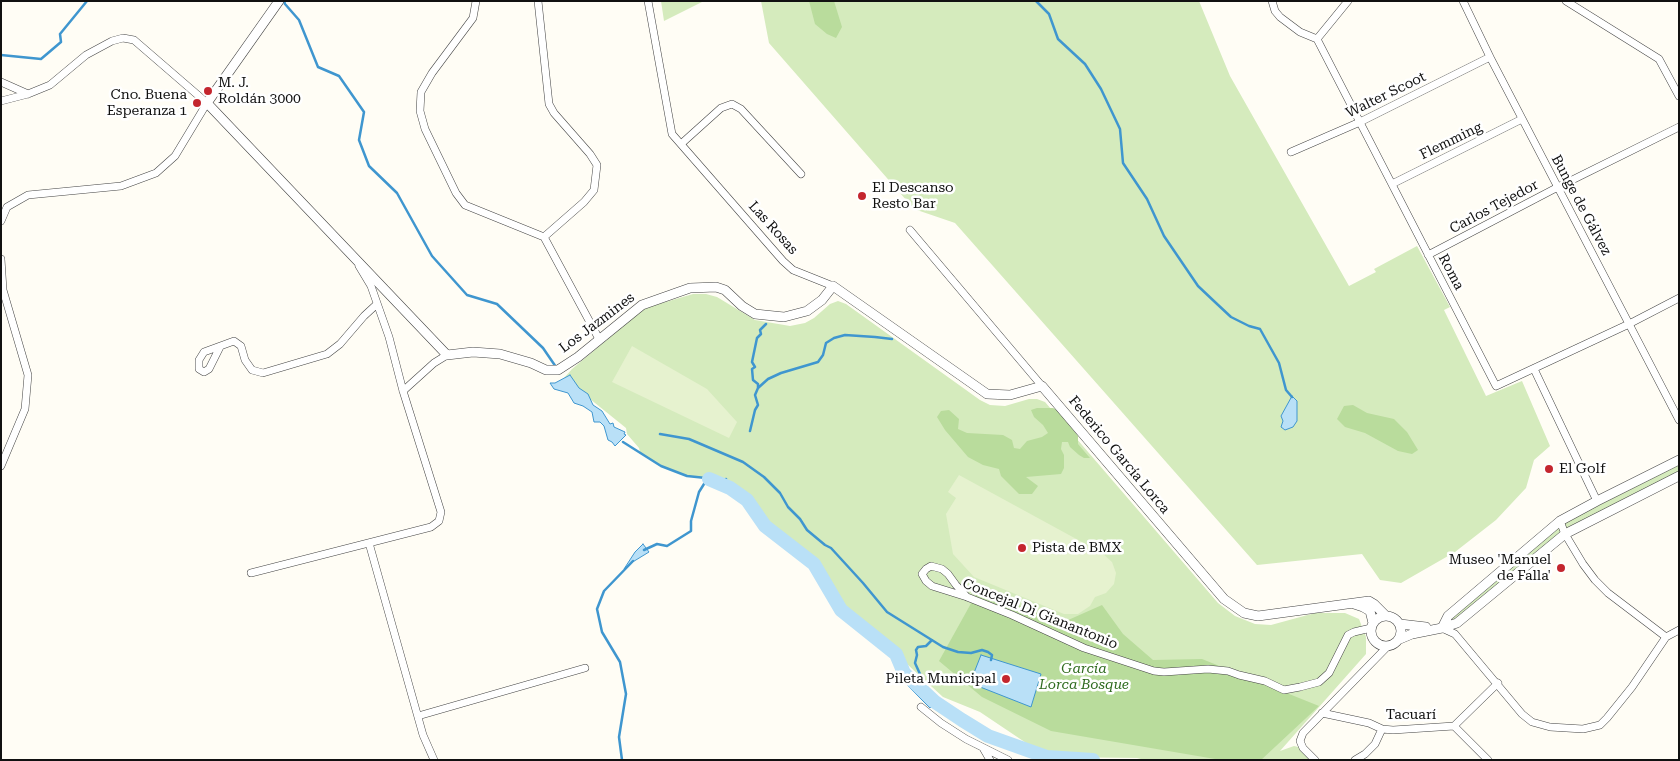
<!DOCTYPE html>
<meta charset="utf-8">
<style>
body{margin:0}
#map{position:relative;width:1680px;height:761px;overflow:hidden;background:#fffdf5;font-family:"Roboto Serif",serif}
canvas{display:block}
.frame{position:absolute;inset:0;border:2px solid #111;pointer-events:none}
</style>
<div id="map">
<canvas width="1680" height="761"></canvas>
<div class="frame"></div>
</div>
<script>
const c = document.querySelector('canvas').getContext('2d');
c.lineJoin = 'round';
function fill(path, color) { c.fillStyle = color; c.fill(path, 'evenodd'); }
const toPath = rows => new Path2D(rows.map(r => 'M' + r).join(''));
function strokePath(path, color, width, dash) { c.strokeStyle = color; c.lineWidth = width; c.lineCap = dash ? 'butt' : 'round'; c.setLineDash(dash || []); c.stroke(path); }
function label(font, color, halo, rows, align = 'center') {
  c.font = font + ' "Roboto Serif",serif'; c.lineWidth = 5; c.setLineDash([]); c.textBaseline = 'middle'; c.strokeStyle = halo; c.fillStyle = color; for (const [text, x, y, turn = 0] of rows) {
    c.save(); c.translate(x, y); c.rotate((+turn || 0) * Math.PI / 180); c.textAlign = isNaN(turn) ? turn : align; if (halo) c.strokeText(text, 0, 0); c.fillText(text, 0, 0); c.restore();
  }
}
const green = toPath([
 [661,1,704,1,664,21],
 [761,1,1199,1,1230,76,1349,286,1376,272,1374,269,1417,246,1450,307,1444,310,1486,396,1522,381,1550,446,1534,460,1526,488,1496,520,1455,552,1401,583,1380,580,1362,554,1257,565,955,223,914,209,769,43],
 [693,294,706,294,717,297,755,320,790,326,805,323,814,318,830,304,838,301,846,304,980,400,990,405,1005,406,1029,399,1037,399,1045,402,1218,603,1235,616,1255,624,1271,625,1315,613,1345,613,1359,619,1366,637,1366,654,1280,751,1294,746,1303,748,1315,760,1133,760,1141,758,1047,757,980,712,943,697,896,654,841,610,814,564,765,526,747,500,730,488,706,478,687,476,661,466,640,452,639,448,627,434,626,428,564,378,572,369,645,308],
 [1679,461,1679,476,1565,534,1457,623,1442,628,1448,616,1560,521]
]);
const forest = toPath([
 [809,1,834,1,842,27,836,38,827,34,815,24],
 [1353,405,1367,413,1394,419,1407,432,1418,450,1412,454,1398,451,1365,433,1345,427,1337,419,1344,406],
 [1037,408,1053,408,1059,411,1078,436,1078,444,1090,458,1084,458,1079,455,1070,447,1068,442,1062,442,1061,449,1064,455,1064,468,1061,474,1026,477,1038,486,1032,494,1019,494,1001,476,999,469,983,465,968,457,945,430,937,417,941,411,949,410,959,419,958,429,967,433,1003,435,1012,440,1014,448,1020,449,1027,441,1042,437,1048,433,1043,425,1034,417,1031,410],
 [979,589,1043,615,1066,621,1102,605,1123,634,1153,660,1202,659,1319,706,1261,760,1221,760,1051,731,982,697,939,661]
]);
const pitch = toPath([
 [632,346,707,389,737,422,729,438,612,382],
 [959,475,1102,553,1112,562,1116,573,1114,584,1106,593,1095,597,1090,606,1078,614,1064,614,974,577,953,554,946,514,956,498,948,492]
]);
const water = toPath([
 [570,375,579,388,588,394,593,405,602,411,610,424,613,423,614,427,625,432,624,434,626,435,615,446,612,442,608,440,604,426,600,422,594,422,592,412,583,406,574,403,568,393,554,389,550,383,555,383,570,375],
 [1292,396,1297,401,1297,421,1293,427,1285,430,1281,427,1283,421,1281,416,1292,396],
 [643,544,649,552,631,563,624,569,635,552,643,544],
 [981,655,1041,674,1031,707,970,683,981,655],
 [908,670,939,698,930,708,899,677,908,670]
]);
const stream = toPath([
 [284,1,285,4,299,20,318,67,339,76,364,112,359,140,369,166,397,193,432,256,467,295,497,304,543,348,556,367],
 [1036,1,1049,14,1058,39,1085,64,1101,89,1120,129,1123,163,1147,199,1164,236,1198,286,1216,303,1231,317,1249,326,1260,329,1279,363,1286,390,1292,397],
 [1,55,41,59,61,42,60,34,87,1],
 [758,388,768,379,781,373,818,362,823,355,826,343,834,338,845,335,875,337,892,339],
 [750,431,755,410,758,405,755,395,758,388,758,384,753,380,752,369,755,367,752,362,757,338,761,334,760,330,766,324],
 [660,434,689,439,743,462,764,477,780,493,788,507,800,519,807,530,825,545,831,548,863,583,887,612,943,647,958,652,971,653,982,650,988,652,992,655,991,660],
 [623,442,661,466,687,476,706,478,709,479],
 [726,479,725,483,730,488],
 [644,550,657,544,667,546,691,531,691,521,699,492,704,484,709,479],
 [917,681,920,674,915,663,917,655,916,650,918,647,926,646,932,640],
 [622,760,619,737,626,694,620,662,602,632,597,609,604,591,633,561]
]);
const river = toPath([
 [709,479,730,488,747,500,765,526,814,564,841,610,896,654,904,673,935,702,962,720,988,736,1047,757,1093,760]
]);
const minor = toPath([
 [476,1,473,18,432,73,421,92,420,111,425,129,456,193,465,205,544,237,599,339],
 [538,1,549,104,554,113,590,154,597,165,594,190,584,202,544,237],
 [648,1,672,134,783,261,793,270,833,286],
 [1272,1,1275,11,1280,17,1300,32,1317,39],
 [1463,1,1490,57,1679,420],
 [1566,1,1659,59,1679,96],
 [1317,39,1496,386,1629,324,1679,298],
 [1317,39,1348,1],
 [1,82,28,94],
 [1,101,28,94,50,85,86,55,112,41,123,38,134,40,207,103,175,156,156,173,121,186,28,195,7,207,1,221],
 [681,144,721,108,732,104,741,109,801,174],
 [1291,152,1360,122,1490,57],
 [1392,184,1522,119],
 [910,230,1042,386],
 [1428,255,1558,187,1679,127],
 [1,259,3,290,28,375,25,409,1,466],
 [220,347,209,369,204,372,199,369,199,360,204,352,234,341,241,346,245,360,252,370,263,373,327,354,340,344,364,316,377,304],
 [1534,369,1597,501],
 [403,391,434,363,447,355],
 [1560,521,1565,534,1583,564,1595,580,1608,593,1666,637],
 [369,543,423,735,434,760],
 [251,573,431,527,439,521,441,512,403,391,389,337,371,286,359,266],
 [967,597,956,585,948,574,942,569,931,566,926,569,922,574,926,581,932,586,967,597,1012,615,1084,648,1154,671,1164,672,1208,669,1228,671,1239,675,1265,681,1284,690,1300,687,1319,682,1329,673,1348,635,1354,632,1371,628],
 [1442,628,1455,634,1522,714,1532,722,1550,727,1583,729,1600,725,1607,718,1632,687,1666,637,1679,630],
 [921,707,941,723,966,739,1008,760],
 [1322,713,1369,723,1382,729,1393,730,1454,726,1488,760],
 [418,716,585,668],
 [1454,726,1498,683],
 [983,748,990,760],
 [1315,760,1303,748,1300,741,1303,733,1387,647],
 [1355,760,1365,754,1375,744,1382,729]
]);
const tertiary = toPath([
 [279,1,207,103,447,355,473,352,500,354,531,363,546,370,558,370,578,357,642,305,690,288,716,287,725,290,742,306,755,314,784,317,807,311,822,300,833,286,987,394,1010,395,1042,386,1224,599,1244,613,1258,616,1369,601,1374,604,1386,616],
 [1354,604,1363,607,1370,611,1373,623],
 '1371 631a15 15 0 1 1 30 0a15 15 0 1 1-30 0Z',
 [1400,624,1426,627],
 [1442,628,1448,616,1560,521,1597,501,1679,460],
 [1400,639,1412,634,1442,628,1457,623,1565,534,1679,476]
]);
const markers = [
 [208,91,5,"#c4262e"],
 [197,103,5,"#c4262e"],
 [862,196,5,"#c4262e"],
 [1549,469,5,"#c4262e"],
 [1022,548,5,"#c4262e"],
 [1561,568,5,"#c4262e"],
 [1006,679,5,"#c4262e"]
];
const poiNames = [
 ["M. J.",218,83],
 ["Roldán 3000",218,99],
 ["Cno. Buena",187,95,"right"],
 ["Esperanza 1",187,111,"right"],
 ["El Descanso",872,188],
 ["Resto Bar",872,204],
 ["El Golf",1559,469],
 ["Pista de BMX",1032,548],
 ["Museo 'Manuel",1551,560,"right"],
 ["de Falla'",1551,576,"right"],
 ["Pileta Municipal",996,679,"right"]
];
const streetNames = [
 ["Walter Scoot",1386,95,-26],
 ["Flemming",1451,141,-26],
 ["Bunge de Gálvez",1581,205,62],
 ["Carlos Tejedor",1494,207,-28],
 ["Las Rosas",773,228,48],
 ["Roma",1451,272,62],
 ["Los Jazmines",597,323,-37],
 ["Federico García Lorca",1119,455,50],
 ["Concejal Di Gianantonio",1040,614,22],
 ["Tacuarí",1411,715]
];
const parkNames = [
 ["García",1084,669],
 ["Lorca Bosque",1084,685]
];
fill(green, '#d5ebbd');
fill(forest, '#b9dc9c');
fill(pitch, '#e6f2cf');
fill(water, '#b9e0f7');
strokePath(water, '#3f96cf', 1);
strokePath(stream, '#3f96cf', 2.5);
strokePath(river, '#b9e0f7', 14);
strokePath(minor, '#444', 8);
strokePath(tertiary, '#444', 10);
strokePath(minor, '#fff', 7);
strokePath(tertiary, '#fff', 9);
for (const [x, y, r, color] of markers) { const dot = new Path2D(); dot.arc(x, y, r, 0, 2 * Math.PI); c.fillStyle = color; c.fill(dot); strokePath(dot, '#fff', 2); }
label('14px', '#111', '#fff', poiNames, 'left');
label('14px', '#111', '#fff', streetNames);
label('italic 14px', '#2f6b1f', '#fff', parkNames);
</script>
